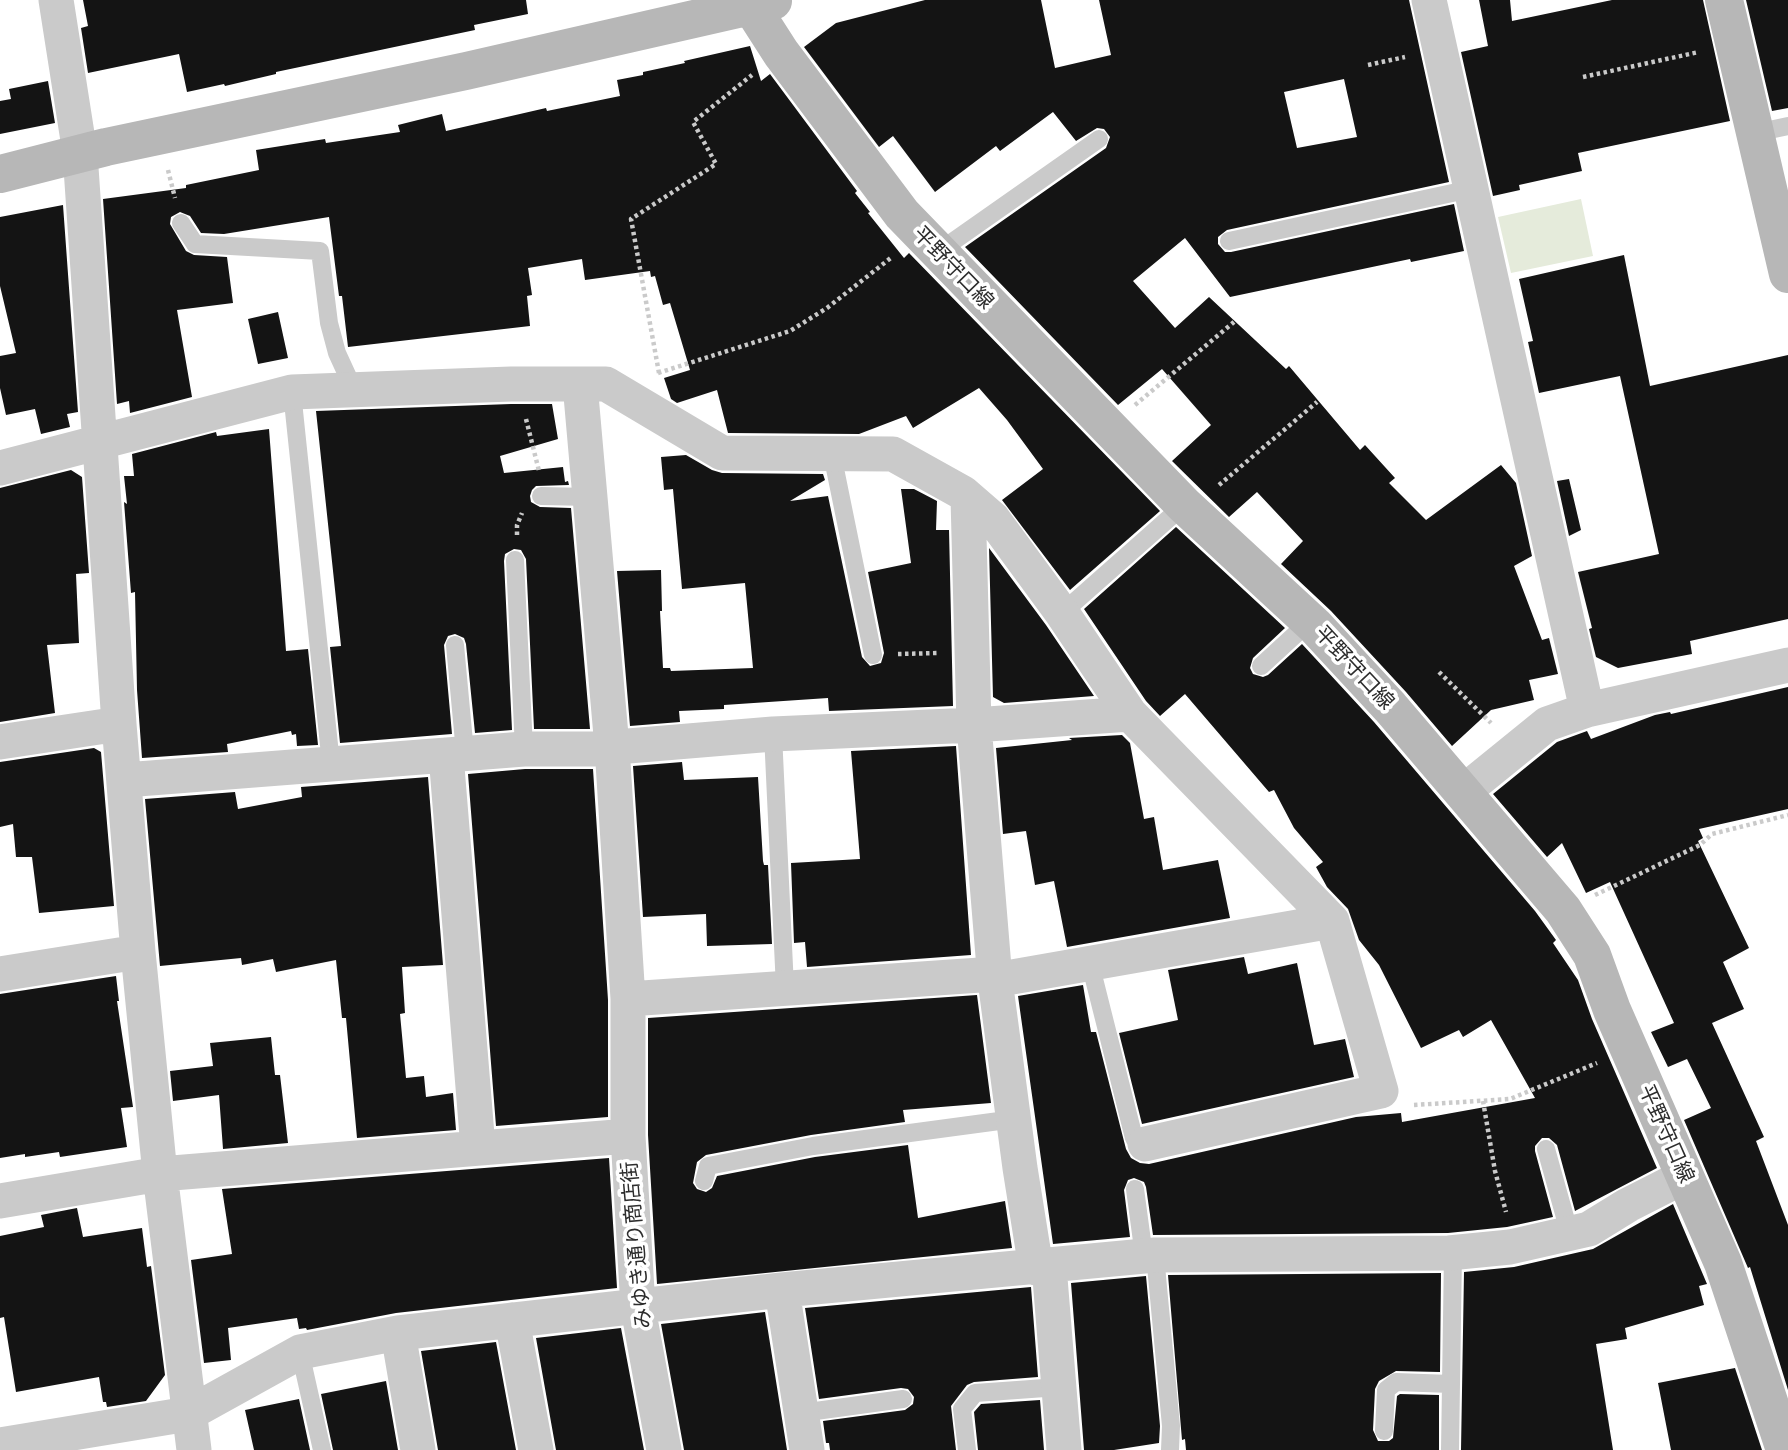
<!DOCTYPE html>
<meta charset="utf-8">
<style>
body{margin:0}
canvas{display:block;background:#fff}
</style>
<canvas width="1788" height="1450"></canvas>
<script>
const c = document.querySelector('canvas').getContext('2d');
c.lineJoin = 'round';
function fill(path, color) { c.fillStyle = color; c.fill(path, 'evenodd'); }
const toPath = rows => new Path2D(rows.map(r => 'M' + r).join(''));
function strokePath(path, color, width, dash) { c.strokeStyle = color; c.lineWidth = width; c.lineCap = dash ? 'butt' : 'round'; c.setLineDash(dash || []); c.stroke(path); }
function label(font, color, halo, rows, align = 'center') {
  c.font = font + ' Cabin,"Noto Sans JP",sans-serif'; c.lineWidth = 7; c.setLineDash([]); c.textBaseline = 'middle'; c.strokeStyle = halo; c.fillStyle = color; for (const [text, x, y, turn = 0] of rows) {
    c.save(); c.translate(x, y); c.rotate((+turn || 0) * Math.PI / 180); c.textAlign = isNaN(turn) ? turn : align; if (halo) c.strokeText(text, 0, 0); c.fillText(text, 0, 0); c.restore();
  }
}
const green = toPath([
 [1581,199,1593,256,1511,273,1498,217]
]);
const building = toPath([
 [83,0,526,0,528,14,474,25,475,30,276,72,276,74,225,86,224,84,187,92,179,54,88,73,81,28,88,26],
 [925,0,1041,0,1055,68,1111,55,1099,0,1409,0,1449,182,1227,230,1218,237,1218,244,1225,252,1231,252,1454,204,1464,251,1411,262,1410,259,1230,297,1185,238,1133,281,1175,328,1209,297,1286,369,1289,366,1360,450,1365,445,1395,478,1389,483,1426,520,1501,465,1516,483,1532,556,1514,566,1542,640,1549,638,1558,674,1529,680,1534,700,1491,710,1452,746,1406,692,1331,611,1281,564,1303,541,1257,492,1229,517,1172,461,1211,425,1162,369,1118,405,965,247,1106,148,1110,137,1104,129,1097,128,1076,141,1053,112,1000,151,996,146,935,192,893,136,879,147,804,47,836,23],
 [1344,79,1357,137,1297,148,1284,92],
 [1479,0,1510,0,1512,21,1612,0,1703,0,1730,121,1578,153,1582,171,1519,185,1520,190,1493,196,1461,52,1488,46],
 [1746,0,1788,0,1788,108,1772,111],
 [750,46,761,81,770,74,857,191,855,193,870,212,868,213,904,258,909,253,1160,511,1070,590,1002,500,1043,469,1007,420,979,388,913,428,906,416,859,434,728,433,717,390,677,403,671,399,664,378,690,370,670,303,663,305,655,276,651,277,650,271,585,280,582,259,528,268,532,295,527,296,530,326,348,347,342,296,339,296,329,217,224,234,201,233,190,216,180,212,171,217,170,224,186,251,194,255,227,257,233,303,177,310,192,397,130,413,129,401,117,404,103,199,186,188,186,185,259,170,256,150,325,139,326,143,400,132,398,125,442,114,446,131,546,108,547,111,620,96,617,80,643,75,643,72,685,63,684,61],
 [48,81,55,123,0,134,0,101,11,99,9,89],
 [63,205,78,412,67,414,70,427,41,434,35,409,6,415,0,388,0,356,16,353,0,286,0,217],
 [1624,255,1650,386,1788,355,1788,619,1690,641,1692,654,1618,668,1596,657,1589,629,1592,628,1578,572,1659,554,1620,376,1539,393,1528,342,1533,341,1519,279],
 [278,312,288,358,258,364,248,319],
 [511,404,552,404,558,439,500,456,504,473,563,467,565,482,568,481,569,485,536,486,532,490,530,496,531,502,540,507,571,508,590,729,534,729,526,559,521,550,514,549,505,554,504,561,512,730,475,733,466,644,464,638,455,634,448,636,444,645,452,734,340,743,330,647,341,646,316,411],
 [269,429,286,651,308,649,318,745,297,746,296,734,292,735,291,731,227,744,228,752,142,758,137,690,135,592,131,593,124,502,127,504,124,476,134,476,132,454,216,432,217,436],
 [686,455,712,470,722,473,823,474,825,480,790,501,828,496,862,657,870,666,881,663,884,653,868,572,911,563,901,489,914,489,937,501,936,530,949,530,953,706,829,711,828,698,724,705,724,709,679,711,680,722,630,726,617,571,661,570,662,611,660,611,663,668,670,668,671,671,753,668,745,583,682,589,673,489,664,490,661,457],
 [71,470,82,477,89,573,76,574,79,643,47,645,55,713,0,722,0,488],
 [1569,479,1581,530,1569,536,1557,481],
 [1176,527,1285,628,1253,658,1250,668,1253,674,1263,677,1268,675,1302,644,1374,722,1535,911,1556,940,1553,943,1578,980,1592,1019,1657,1168,1575,1211,1557,1145,1549,1138,1542,1138,1535,1146,1535,1151,1553,1217,1507,1227,1448,1233,1153,1235,1146,1187,1144,1182,1134,1178,1128,1180,1124,1190,1130,1237,1053,1244,1018,996,1083,985,1091,1032,1096,1032,1126,1149,1131,1158,1140,1163,1149,1164,1356,1117,1401,1113,1402,1122,1535,1098,1491,1020,1463,1037,1459,1030,1421,1048,1379,965,1359,940,1348,909,1327,887,1316,867,1323,862,1294,828,1274,790,1269,792,1185,694,1160,716,1146,701,1084,609],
 [989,548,1046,625,1094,696,1004,703,993,697],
 [1788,687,1788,809,1699,829,1703,838,1698,841,1749,948,1723,962,1744,1009,1712,1023,1764,1137,1756,1141,1788,1225,1788,1390,1750,1267,1748,1268,1684,1120,1711,1108,1687,1059,1668,1067,1651,1032,1674,1023,1610,882,1586,893,1562,843,1547,857,1493,794,1557,742,1587,731,1591,739,1655,715,1670,712,1671,714],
 [1122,735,1130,743,1144,819,1154,817,1163,870,1218,860,1230,918,1067,947,1054,881,1035,885,1026,831,1003,834,996,748,1072,740,1069,738],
 [956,746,971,955,807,967,805,942,794,943,791,863,860,859,851,751],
 [94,748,101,752,114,906,39,913,32,857,16,857,13,824,0,827,0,762],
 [682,762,684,780,758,777,763,861,764,865,768,865,772,944,707,946,706,914,643,917,633,766],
 [525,769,593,769,608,1000,608,1117,496,1126,468,774],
 [428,777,443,965,402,967,405,1013,400,1014,406,1078,424,1076,426,1097,453,1093,456,1130,357,1138,346,1018,342,1018,336,960,276,972,273,959,242,965,241,958,160,966,145,799,235,792,238,809,302,797,301,787],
 [1244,957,1248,974,1297,963,1314,1045,1345,1039,1354,1077,1142,1124,1119,1033,1178,1020,1168,970],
 [116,976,119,1001,117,1001,133,1107,121,1108,127,1147,60,1157,59,1152,25,1157,25,1154,0,1158,0,994],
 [977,995,991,1103,903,1110,905,1122,811,1135,706,1155,697,1162,693,1183,697,1189,706,1192,712,1188,717,1176,815,1157,908,1145,918,1218,1005,1201,1012,1248,657,1284,648,1135,648,1018],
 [271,1037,275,1075,280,1075,288,1143,223,1149,219,1095,173,1101,170,1071,213,1066,210,1043],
 [609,1158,617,1288,396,1313,307,1330,306,1328,299,1329,297,1318,228,1328,231,1360,204,1363,191,1260,232,1254,222,1189],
 [1673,1204,1707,1284,1699,1286,1704,1305,1625,1328,1627,1339,1596,1344,1613,1450,1461,1450,1464,1272,1514,1267,1593,1249],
 [77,1208,83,1237,142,1228,147,1267,151,1266,165,1375,146,1401,107,1407,106,1402,103,1402,99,1377,16,1392,4,1317,0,1318,0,1236,44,1227,41,1215],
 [1441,1273,1440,1372,1396,1371,1379,1381,1375,1389,1373,1430,1378,1441,1389,1441,1393,1438,1397,1396,1400,1394,1439,1395,1439,1450,1186,1450,1185,1439,1182,1440,1168,1275],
 [1146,1276,1160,1426,1159,1443,1114,1450,1084,1450,1071,1283],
 [1031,1287,1038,1377,974,1382,967,1385,951,1406,956,1450,830,1450,829,1443,826,1443,823,1421,905,1410,913,1404,914,1397,908,1389,901,1388,819,1399,805,1308],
 [765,1312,787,1450,684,1450,661,1324],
 [621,1328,644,1450,556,1450,536,1338],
 [496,1342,516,1450,438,1450,421,1351],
 [1735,1368,1762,1450,1671,1450,1658,1383],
 [386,1381,398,1450,333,1450,321,1394],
 [299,1399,310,1450,254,1450,245,1410],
 [1040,1400,1044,1450,978,1450,974,1412,981,1404]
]);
const path = toPath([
 [1368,65,1405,57],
 [1583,77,1699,52],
 [168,170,175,198],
 [658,373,790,331,827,308,892,257],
 [659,373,631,219,716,164,693,122,752,75],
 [1135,405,1234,322],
 [526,419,539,471],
 [1219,485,1317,402],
 [517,535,517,525,522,513],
 [898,654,938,653],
 [1439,672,1491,723],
 [1595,895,1700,845,1712,834,1788,815],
 [1483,1101,1495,1171,1506,1212],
 [1414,1105,1510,1099,1597,1063]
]);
const lane = toPath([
 [1755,133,1788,126],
 [181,223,195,244,320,251,329,323,337,353,354,390],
 [1229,241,1471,189],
 [938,252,1099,139],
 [292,392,331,764],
 [832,454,873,655],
 [541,496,591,497],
 [515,560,524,749],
 [1062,613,1184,505],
 [455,645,465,753],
 [1261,666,1310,621],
 [773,734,785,988],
 [1090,963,1134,1138,1145,1144],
 [1546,1149,1570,1235],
 [704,1181,708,1166,813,1146,1014,1119],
 [1135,1189,1144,1256],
 [1155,1255,1171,1426,1170,1450],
 [300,1352,322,1450],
 [801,1413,903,1399],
 [1384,1431,1386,1390,1396,1382,1451,1384],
 [967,1450,962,1409,975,1393,1059,1387],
 [1450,1450,1453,1253]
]);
const street = toPath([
 [56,0,80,153,119,724,138,952,160,1174,194,1450],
 [1429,0,1587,710],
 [580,384,612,747,628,999,628,1136,638,1308,664,1450],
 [0,468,292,392,511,384,606,384,722,453,893,454,963,493,993,519,1062,613,1130,714,1332,921,1381,1091,1145,1144],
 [968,498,974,725,995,980,1020,1168,1036,1268],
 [0,742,119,724],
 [446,755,478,1148],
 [125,780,524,749,592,749,773,734,974,725,1130,714],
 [1462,793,1547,724,1587,710,1788,665],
 [0,974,138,952],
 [995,980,1332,921],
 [628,999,995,974],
 [0,1201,160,1174,628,1136],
 [1049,1266,1064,1450],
 [782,1290,807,1450],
 [512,1320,536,1450],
 [398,1333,418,1450],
 [0,1445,188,1414,300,1352,398,1333,782,1290,1155,1255,1449,1253,1510,1247,1589,1229,1628,1205,1685,1176]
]);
const secondary = toPath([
 [747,0,781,53,902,214,1184,505,1315,626,1390,707,1563,910,1592,955,1612,1010,1723,1263,1785,1450],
 [1724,0,1788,274],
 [0,174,106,147,466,71,773,1]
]);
const streetNames = [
 ["平野守口線",953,268,46],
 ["平野守口線",1354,668,47],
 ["平野守口線",1666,1134,66],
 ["みゆき通り商店街",637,1245,-95]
];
fill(green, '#e5ebdb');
fill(building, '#141414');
strokePath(path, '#cacaca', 4.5, [3.5, 3.5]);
strokePath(lane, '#cacaca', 18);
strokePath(street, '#cacaca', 35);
strokePath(secondary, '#b7b7b7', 38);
label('21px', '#2d2d2d', '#fff', streetNames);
</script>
